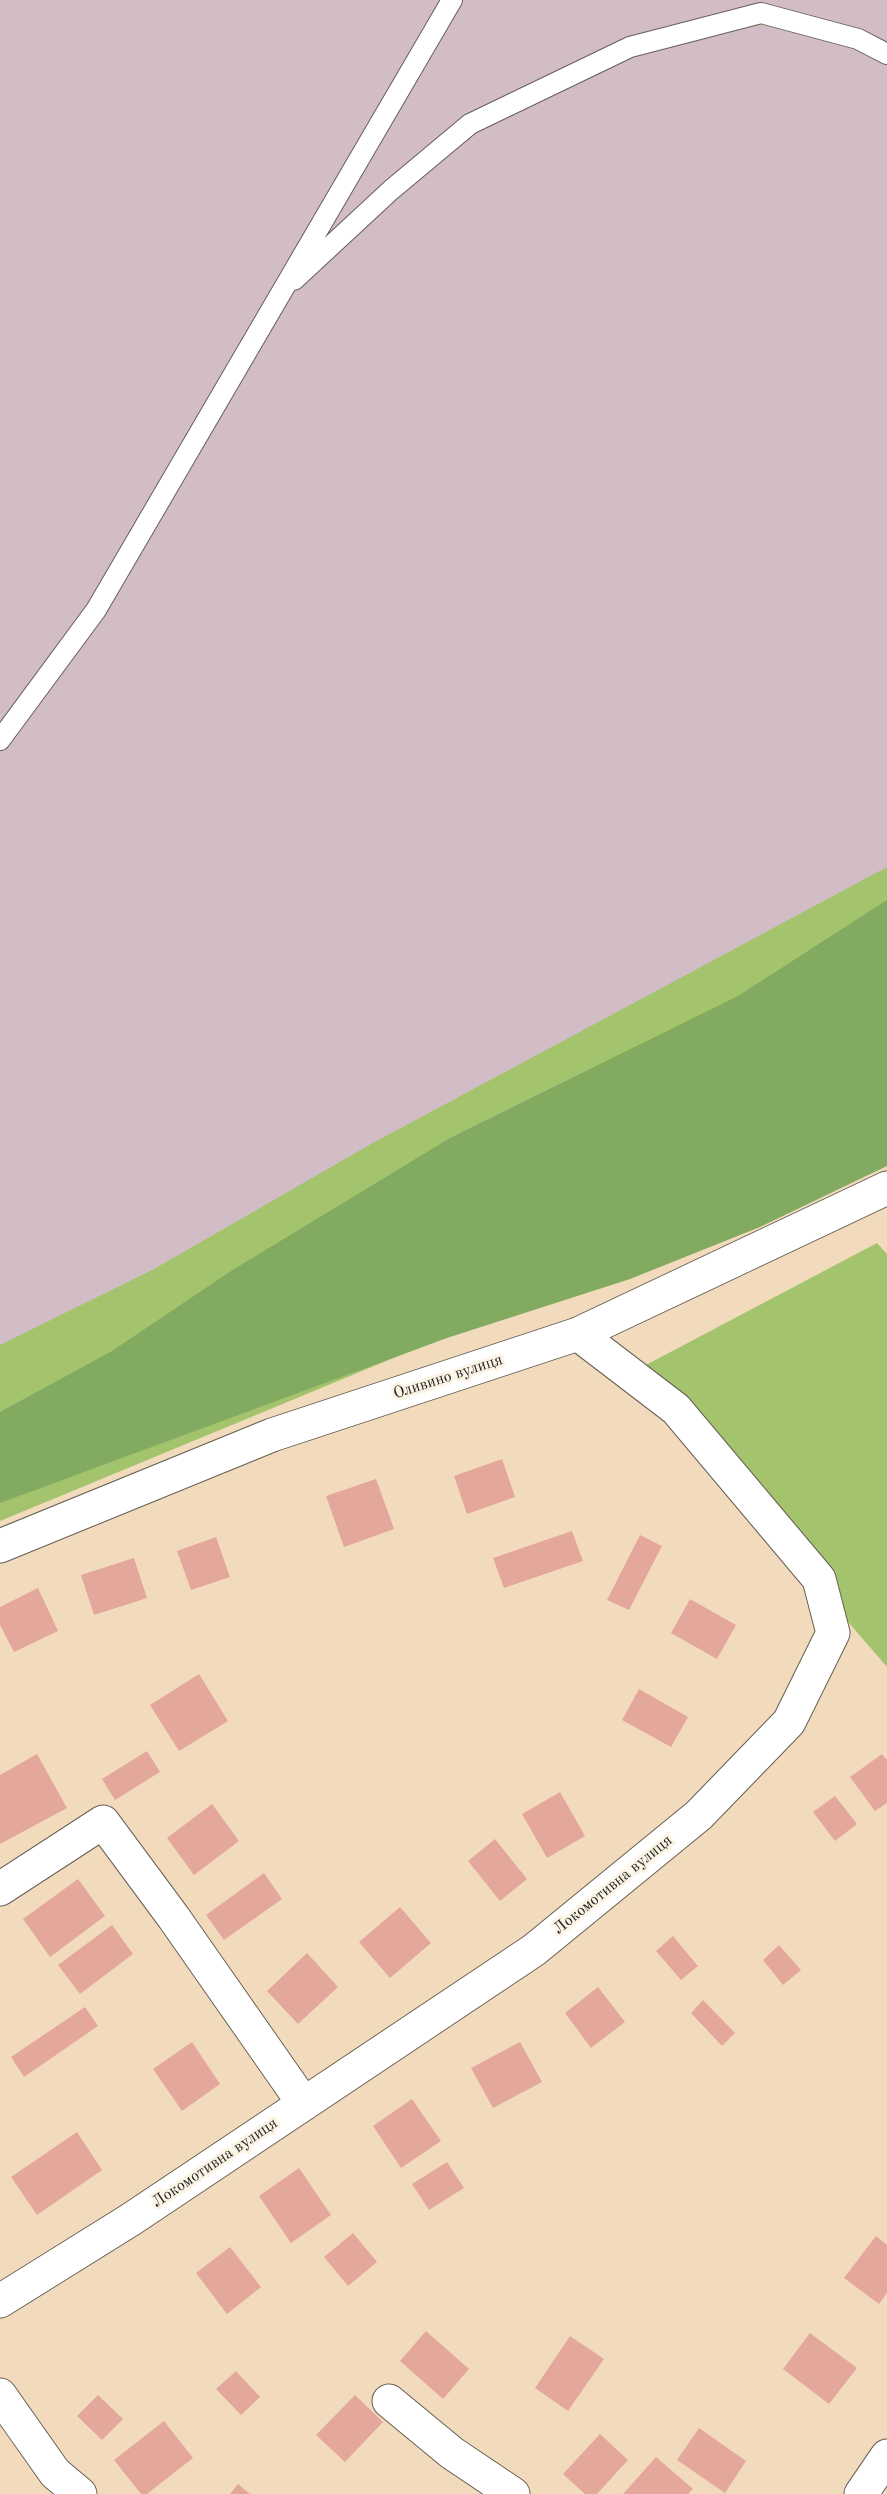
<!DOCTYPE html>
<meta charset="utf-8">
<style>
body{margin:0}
canvas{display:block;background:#f2dbbc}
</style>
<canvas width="887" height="2494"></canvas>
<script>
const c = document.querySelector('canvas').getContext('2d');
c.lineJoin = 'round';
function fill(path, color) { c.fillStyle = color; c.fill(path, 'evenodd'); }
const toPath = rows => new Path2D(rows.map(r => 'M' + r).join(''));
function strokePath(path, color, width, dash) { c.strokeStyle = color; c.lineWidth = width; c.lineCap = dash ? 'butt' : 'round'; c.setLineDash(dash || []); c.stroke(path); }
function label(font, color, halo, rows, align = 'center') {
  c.font = font + ' "Old Standard TT",serif'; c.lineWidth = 6; c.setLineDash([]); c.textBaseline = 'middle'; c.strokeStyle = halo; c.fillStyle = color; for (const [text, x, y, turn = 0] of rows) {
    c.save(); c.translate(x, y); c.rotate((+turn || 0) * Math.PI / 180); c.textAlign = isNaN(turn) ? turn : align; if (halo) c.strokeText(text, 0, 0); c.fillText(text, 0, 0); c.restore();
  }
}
const industrial = toPath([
 [0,0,887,0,887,878,0,1369]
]);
const green = toPath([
 [887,867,887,1161,413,1350,0,1521,0,1345,154,1269,371,1144],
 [877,1243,887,1254,887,1667,745,1502,644,1366]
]);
const forest = toPath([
 [887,900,887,1166,760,1227,630,1279,447,1338,0,1503,0,1412,112,1351,231,1271,450,1138,738,996]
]);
const building = toPath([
 [502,1459,515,1497,467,1514,454,1476],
 [376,1479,394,1529,344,1547,326,1496],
 [572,1531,583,1561,504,1588,493,1558],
 [640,1535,662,1546,629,1610,607,1600],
 [216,1537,230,1577,191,1590,177,1551],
 [134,1558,147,1598,94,1615,81,1575],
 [38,1588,58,1631,14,1652,0,1625,0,1607],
 [690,1599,736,1625,717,1659,671,1633],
 [199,1674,228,1721,179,1751,150,1705],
 [639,1689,688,1717,671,1747,622,1720],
 [147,1751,160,1772,115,1800,102,1779],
 [37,1754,67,1808,0,1844,0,1775],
 [882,1754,887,1760,887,1803,875,1811,850,1777],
 [560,1792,585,1836,547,1858,522,1814],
 [835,1796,857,1824,835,1841,813,1812],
 [212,1804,239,1841,194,1875,167,1838],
 [495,1839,527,1879,500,1901,468,1861],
 [264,1873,282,1899,224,1940,206,1915],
 [78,1879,105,1916,50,1957,23,1919],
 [400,1907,431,1943,390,1978,359,1942],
 [112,1925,133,1954,80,1994,58,1965],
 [673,1936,698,1966,681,1980,656,1951],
 [779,1945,801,1970,783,1985,763,1960],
 [307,1953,338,1987,298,2024,267,1991],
 [598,1987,625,2022,591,2048,565,2013],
 [703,2000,735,2033,722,2046,691,2013],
 [85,2007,98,2026,24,2077,11,2057],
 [192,2042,220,2084,182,2111,153,2069],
 [520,2042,542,2082,493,2108,471,2068],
 [412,2099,441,2141,401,2168,373,2126],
 [77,2132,102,2170,37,2215,11,2177],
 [447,2162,464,2188,429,2210,412,2184],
 [299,2168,331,2215,291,2243,259,2196],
 [353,2233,377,2262,348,2286,324,2257],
 [876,2236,887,2245,887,2293,879,2304,844,2278],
 [230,2247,261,2287,227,2314,196,2273],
 [426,2331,469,2369,443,2399,400,2361],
 [810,2333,857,2368,829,2404,783,2369],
 [570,2336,604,2359,568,2411,535,2388],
 [236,2371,260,2397,241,2415,216,2389],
 [98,2395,123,2419,102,2440,77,2416],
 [355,2395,383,2422,345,2462,316,2435],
 [164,2421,193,2458,147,2494,141,2494,114,2460],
 [699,2428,746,2461,725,2493,677,2460],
 [600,2434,628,2460,597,2494,585,2494,563,2474],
 [656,2457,693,2489,688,2494,623,2494],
 [238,2484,250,2494,230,2494]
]);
const lane = toPath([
 [294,280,391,190,470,124,630,47,761,13,858,39,887,54],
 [0,740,96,610,452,0]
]);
const street = toPath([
 [0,1889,103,1822,174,1918,304,2104],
 [0,2301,130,2220,534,1950,699,1815,789,1722,833,1633,819,1579,676,1409,578,1334],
 [0,2395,55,2473,80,2494],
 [389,2401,452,2453,513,2494],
 [861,2494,887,2456]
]);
const secondary = toPath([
 [0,1546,272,1435,578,1334,887,1188]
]);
const streetNames = [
 ["Оливино вулиця",448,1377,-18],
 ["Локомотивна вулиця",613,1885,-39],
 ["Локомотивна вулиця",215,2163,-34]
];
fill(industrial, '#d2bdc6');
fill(green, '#a3c46d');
fill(forest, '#82aa60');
fill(building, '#e4a79c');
strokePath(lane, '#675f54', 22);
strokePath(street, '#675f54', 35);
strokePath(secondary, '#675f54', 35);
strokePath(lane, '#fff', 20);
strokePath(street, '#fff', 33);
strokePath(secondary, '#fff', 33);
label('16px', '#1c1c1c', '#fcf5e5', streetNames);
</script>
